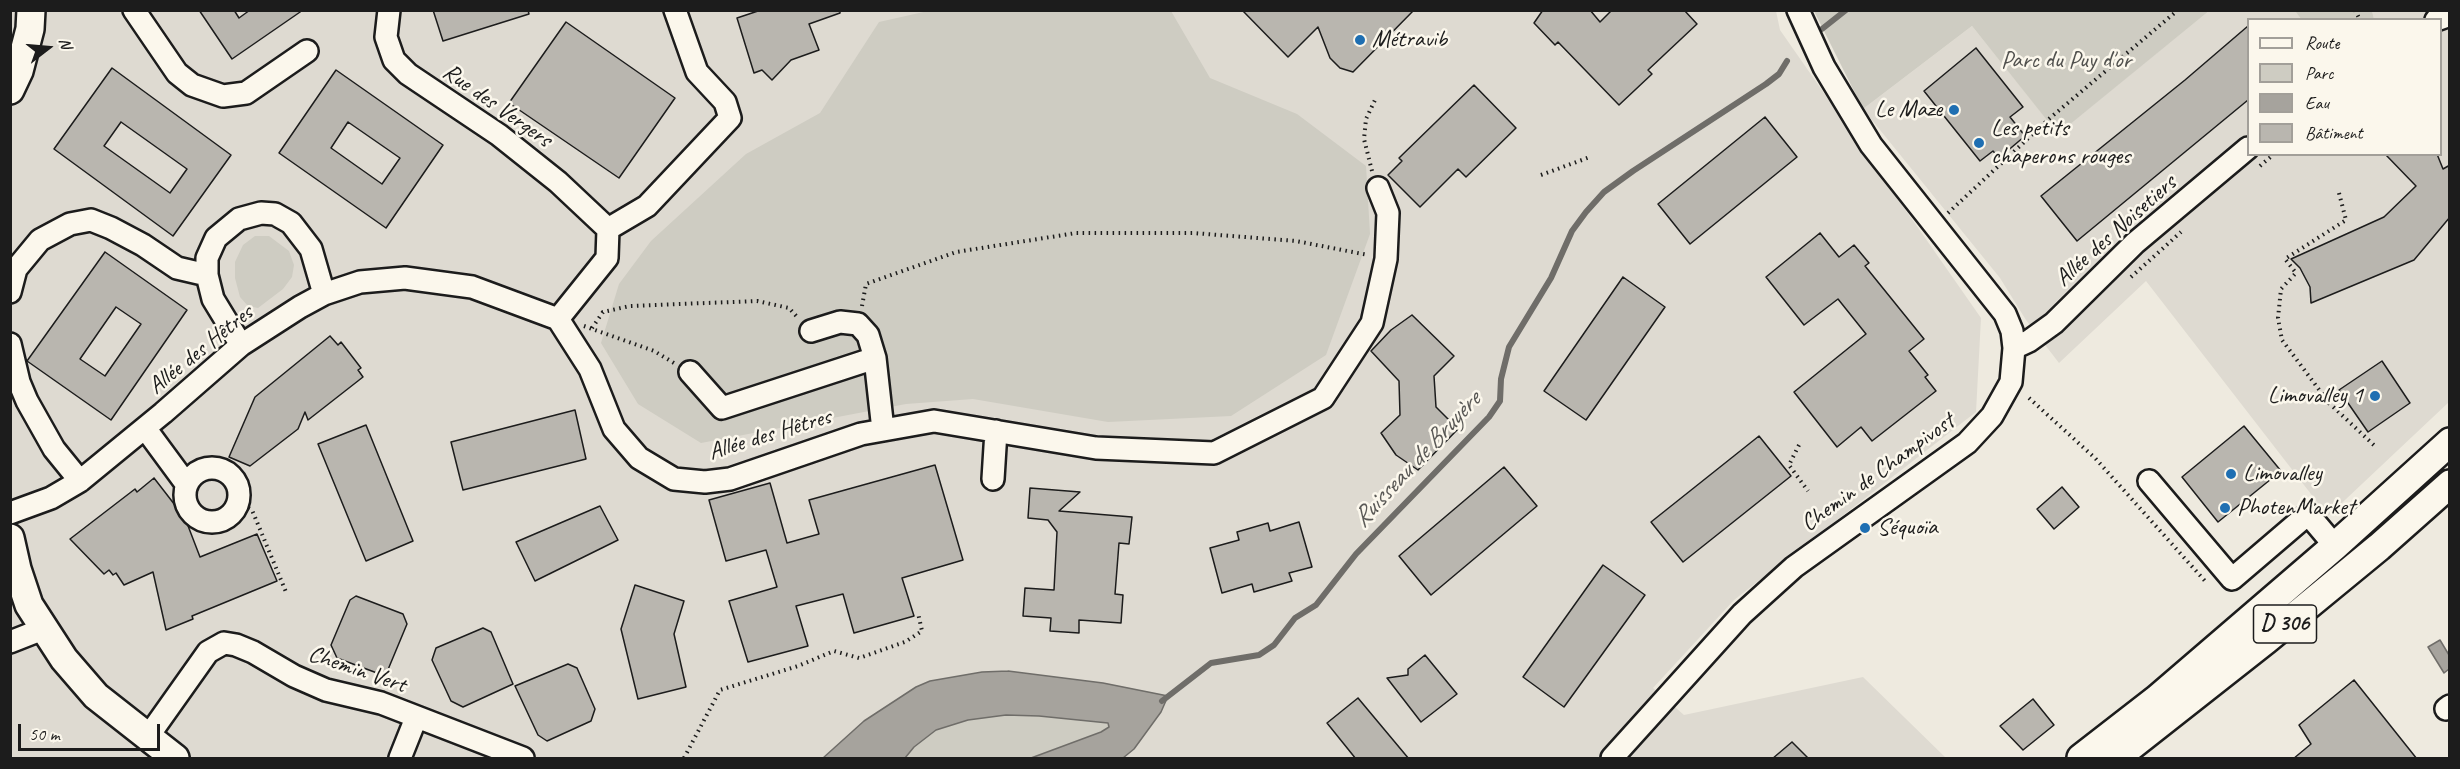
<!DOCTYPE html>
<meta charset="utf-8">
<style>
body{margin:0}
#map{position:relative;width:2460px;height:769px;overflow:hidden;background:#eeeadf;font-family:Caveat,sans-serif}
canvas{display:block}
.frame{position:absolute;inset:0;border:12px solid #1c1c1c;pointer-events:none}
.legend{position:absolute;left:2247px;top:18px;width:195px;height:138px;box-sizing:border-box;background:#fbf7ec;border:2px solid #a29f99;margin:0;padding:8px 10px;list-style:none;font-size:18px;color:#1c1c1c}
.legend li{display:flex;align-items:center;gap:12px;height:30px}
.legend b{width:30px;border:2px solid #a29f99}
.north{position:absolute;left:18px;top:18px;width:60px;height:60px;-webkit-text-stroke:4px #fbf7ec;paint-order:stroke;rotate:74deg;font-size:16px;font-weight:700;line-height:24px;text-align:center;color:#1c1c1c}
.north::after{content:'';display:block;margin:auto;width:21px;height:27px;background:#1c1c1c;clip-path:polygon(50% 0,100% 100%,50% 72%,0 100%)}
.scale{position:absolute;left:18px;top:724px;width:142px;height:27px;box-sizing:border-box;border:3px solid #1c1c1c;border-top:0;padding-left:8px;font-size:18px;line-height:21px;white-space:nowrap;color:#1c1c1c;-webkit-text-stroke:4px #fbf7ec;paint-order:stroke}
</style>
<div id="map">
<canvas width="2460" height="769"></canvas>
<div class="frame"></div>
<ul class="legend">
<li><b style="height:8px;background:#fbf7ec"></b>Route</li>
<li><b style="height:16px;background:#ceccc2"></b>Parc</li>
<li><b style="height:16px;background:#a6a39d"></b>Eau</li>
<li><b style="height:16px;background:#b9b6af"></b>Bâtiment</li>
</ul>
<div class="north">N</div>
<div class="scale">50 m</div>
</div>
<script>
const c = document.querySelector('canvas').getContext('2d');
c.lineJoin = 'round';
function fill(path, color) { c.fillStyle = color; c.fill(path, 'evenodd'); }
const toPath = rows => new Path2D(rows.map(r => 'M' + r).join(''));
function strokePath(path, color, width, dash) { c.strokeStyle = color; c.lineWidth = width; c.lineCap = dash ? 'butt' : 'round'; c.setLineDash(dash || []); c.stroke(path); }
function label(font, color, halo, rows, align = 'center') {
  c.font = font + ' Caveat,sans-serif'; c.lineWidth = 5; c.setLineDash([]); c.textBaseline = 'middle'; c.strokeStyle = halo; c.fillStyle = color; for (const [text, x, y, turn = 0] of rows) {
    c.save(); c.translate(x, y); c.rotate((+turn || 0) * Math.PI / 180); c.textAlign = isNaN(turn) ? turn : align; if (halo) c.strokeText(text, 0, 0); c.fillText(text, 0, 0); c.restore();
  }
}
const built = toPath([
 [10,11,1776,11,1780,30,1981,318,1976,412,1734,600,1653,688,1684,715,1863,677,1946,758,11,758],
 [2209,11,2295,11,2301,19,2248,20,2248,154,2440,154,2440,20,2374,19,2372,11,2449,11,2449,402,2328,516,2146,281,2059,363,2026,320,2000,278,1863,109,1972,26,2058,133]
]);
const green = toPath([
 [928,11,1171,11,1210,78,1297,114,1366,166,1370,234,1326,355,1231,416,1108,422,973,399,906,404,701,443,638,404,601,343,619,284,651,241,746,154,820,113,879,22],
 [1814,11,2209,11,2058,134,1972,26,1863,109],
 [2295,11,2372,11,2374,19,2301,19],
 [255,236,269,236,289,251,294,265,292,277,283,289,258,308,248,306,240,297,235,278,235,262,243,245],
 [1006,715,1039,716,1108,723,1109,726,1101,732,1031,758,905,758,914,747,936,730,968,720]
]);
const water = toPath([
 [2440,640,2449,655,2449,669,2444,673,2428,647,2440,640],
 [1008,671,1103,683,1168,696,1161,712,1134,749,1123,758,1031,758,1101,732,1109,727,1108,723,1039,716,1006,715,968,720,936,730,914,747,905,758,823,758,864,721,916,687,930,681,982,672,1008,671]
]);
const stream = toPath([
 [1822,29,1846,10],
 [1162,701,1211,663,1259,655,1274,645,1295,618,1316,605,1356,554,1489,417,1500,401,1501,379,1509,347,1551,278,1572,231,1586,212,1604,192,1633,171,1766,84,1779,74,1787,61]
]);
const building = toPath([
 [199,10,234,10,239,18,250,10,303,10,232,59,199,10],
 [433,10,528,10,529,14,443,41,433,10],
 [761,10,840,10,840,13,809,24,819,50,791,60,772,80,762,70,754,73,737,18,761,10],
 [1242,10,1414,10,1353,72,1340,68,1330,58,1318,27,1288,57,1242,10],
 [1543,10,1590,10,1600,22,1612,10,1684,10,1697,24,1648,70,1652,74,1619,105,1558,42,1555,45,1534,23,1543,10],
 [566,22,675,98,619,178,509,103,566,22],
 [2248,26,2248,100,2077,241,2041,196,2185,80,2248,26],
 [1976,48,2023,107,2010,117,2025,136,1999,158,1993,151,1980,161,1924,91,1976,48],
 [112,68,231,155,173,236,54,149,112,68],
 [121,122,187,169,170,193,104,146,121,122],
 [336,70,443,145,386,228,279,153,336,70],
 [348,122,400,158,382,184,331,148,348,122],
 [1474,85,1516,128,1466,177,1458,169,1420,207,1388,175,1402,161,1399,158,1474,85],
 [1765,117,1797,157,1690,244,1658,204,1765,117],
 [2385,154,2437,154,2443,169,2450,165,2450,217,2414,260,2311,303,2310,287,2300,268,2291,259,2384,217,2416,186,2385,154],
 [1820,233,1839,257,1854,245,1869,263,1865,266,1924,339,1909,351,1928,375,1925,377,1936,391,1872,441,1861,427,1837,447,1794,392,1866,334,1838,299,1804,325,1766,277,1820,233],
 [105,252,187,310,111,420,27,361,105,252],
 [116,307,141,324,105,376,80,359,116,307],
 [1623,277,1665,307,1586,420,1544,391,1623,277],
 [1412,315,1454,356,1434,376,1436,407,1458,429,1418,470,1396,455,1381,433,1400,415,1399,381,1371,351,1391,330,1412,315],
 [330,336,338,345,341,342,361,368,358,370,363,377,308,420,305,412,298,429,250,466,229,457,255,397,330,336],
 [2382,361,2410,403,2368,432,2339,390,2382,361],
 [575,410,586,459,463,490,451,442,575,410],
 [366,425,413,541,366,561,318,444,366,425],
 [2244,426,2281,471,2218,522,2182,477,2244,426],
 [1759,436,1791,476,1683,562,1651,522,1759,436],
 [935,465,963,560,902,578,914,616,854,633,843,594,796,606,808,646,748,662,729,601,777,587,766,550,726,561,709,500,770,483,787,543,819,534,809,500,935,465],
 [1504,467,1537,506,1431,595,1399,556,1504,467],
 [154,478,185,518,200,557,257,534,277,581,192,616,193,619,166,630,153,572,124,585,116,573,113,575,109,570,104,574,70,539,135,489,137,492,154,478],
 [2062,487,2079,507,2054,529,2037,509,2062,487],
 [1030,488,1080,492,1059,511,1132,517,1129,544,1119,543,1115,594,1123,595,1121,623,1079,620,1079,633,1050,631,1051,618,1023,616,1025,588,1054,590,1057,532,1048,520,1028,518,1030,488],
 [600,506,618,540,535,581,516,542,600,506],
 [1299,522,1312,567,1289,573,1292,581,1254,592,1252,584,1222,593,1210,548,1239,540,1237,532,1268,523,1270,531,1299,522],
 [1603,565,1645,595,1564,707,1523,677,1603,565],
 [635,585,684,601,674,634,686,687,638,699,621,629,635,585],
 [356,596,403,614,407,624,387,672,377,673,337,658,331,645,350,600,356,596],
 [483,628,491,632,513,684,463,707,451,701,432,660,436,648,483,628],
 [1425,655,1457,694,1421,722,1387,678,1408,675,1408,669,1425,655],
 [568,664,577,668,595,709,591,721,547,741,538,735,515,686,568,664],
 [2354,680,2417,759,2293,759,2311,744,2299,725,2354,680],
 [1358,698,1409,759,1356,759,1327,723,1358,698],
 [2033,699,2054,725,2023,750,2000,726,2033,699],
 [1792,742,1809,759,1772,759,1792,742]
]);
const path = toPath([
 [2355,10,2360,20],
 [2260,166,2274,154],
 [1372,171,1364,139,1366,119,1375,100],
 [1541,175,1590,157],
 [2339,193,2346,220,2285,259,2296,273,2281,289,2278,318,2282,340,2329,403,2377,448],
 [1948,213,2050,118,2178,10],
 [2131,277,2181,232],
 [862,306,866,284,956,252,1076,233,1193,233,1296,241,1368,255],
 [584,326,654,351,674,363],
 [592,328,603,312,630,306,757,301,789,308,799,319],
 [2029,398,2095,458,2205,581],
 [1799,445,1789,465,1808,491],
 [238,502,252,510,286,592],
 [684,758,720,690,798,666,834,651,859,658,905,642,922,631,918,613]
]);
const minor = toPath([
 [134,10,177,73,192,85,223,96,246,93,307,51],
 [389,10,386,37,394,60,408,74,499,135,558,182,608,229],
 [2436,20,2450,15],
 [10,292,16,269,40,240,70,224,91,220,111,228,143,245,177,268,207,275],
 [558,319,607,258,608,229,647,206,730,118,725,102,697,72,675,10],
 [811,331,840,322,858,324,868,335,875,358],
 [10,344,19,382,27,401,54,449,80,481],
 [241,345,213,299,207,275,207,258,216,238,239,219,261,213,275,214,291,223,311,249,324,294],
 [2014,348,2029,341,2054,323,2135,243,2248,148],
 [690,372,722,408,875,358,883,430],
 [145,428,187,485],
 '185 495a27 27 0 1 1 54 0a27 27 0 1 1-54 0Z',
 [993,479,996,431],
 [2149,481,2232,579,2308,514,2335,546],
 [10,513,51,498,80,481,163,413,241,345,300,307,324,294,360,282,405,278,472,287,558,319,590,369,614,429,639,458,674,479,705,482,730,479,861,434,934,421,1096,448,1214,453,1323,398,1372,323,1386,259,1388,213,1378,188],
 [10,642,43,629],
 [2446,709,2450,706],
 [147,738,208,652,224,643,236,645,253,652,294,676,326,690,381,703,523,758],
 [400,758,416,718],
 [1612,758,1742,614,1794,567,1967,443,1992,416,2011,382,2014,348,2012,331,2005,314,1871,145,1824,67,1798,10]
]);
const major = toPath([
 [10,90,19,71,30,29,31,10],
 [10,538,17,569,29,605,64,659,96,696,175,758],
 [2081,758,2157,699,2335,546,2450,442],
 [2116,758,2266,640,2379,547,2450,484]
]);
const markers = [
 [1360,40,6,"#1f6fb2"],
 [1954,110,6,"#1f6fb2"],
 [1979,143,6,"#1f6fb2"],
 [2375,396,6,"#1f6fb2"],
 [2231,474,6,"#1f6fb2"],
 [2225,508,6,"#1f6fb2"],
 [1865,528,6,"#1f6fb2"]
];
const shields = [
 [2285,624,63]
];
const shieldNames = [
 ["D 306",2285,624]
];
const poiNames = [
 ["Métravib",1372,40],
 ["Le Maze",1942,110,"right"],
 ["Les petits",1991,129],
 ["chaperons rouges",1991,157],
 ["Limovalley 1",2363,396,"right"],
 ["Limovalley",2243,474],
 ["PhotenMarket",2237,508],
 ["Séquoïa",1877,528]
];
const parkNames = [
 ["Parc du Puy d'or",2066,61]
];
const streetNames = [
 ["Rue des Vergers",497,106,35],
 ["Allée des Noisetiers",2116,231,-42],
 ["Allée des Hêtres",201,350,-39],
 ["Allée des Hêtres",770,435,-17],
 ["Chemin de Champivost",1878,473,-36],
 ["Chemin Vert",357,670,19]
];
const waterNames = [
 ["Ruisseau de Bruyère",1417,460,-47]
];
fill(built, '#dedad1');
fill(green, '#ceccc2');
fill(water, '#a6a39d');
strokePath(water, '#6f6d69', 1.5);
strokePath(stream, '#6f6d69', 6);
fill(building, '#b9b6af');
strokePath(building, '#1c1c1c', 1.5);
strokePath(minor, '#1c1c1c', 26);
strokePath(major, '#1c1c1c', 32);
strokePath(path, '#1c1c1c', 4, [1.5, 4.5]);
strokePath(minor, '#fbf7ec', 21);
strokePath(major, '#fbf7ec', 27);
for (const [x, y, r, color] of markers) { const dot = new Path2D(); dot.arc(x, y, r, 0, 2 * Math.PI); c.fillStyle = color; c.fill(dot); strokePath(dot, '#fbf7ec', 2); }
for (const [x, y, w] of shields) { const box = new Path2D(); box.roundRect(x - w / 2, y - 19, w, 38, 4.5); c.fillStyle = '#fbf7ec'; c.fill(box); strokePath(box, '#1c1c1c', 1.5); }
label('bold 22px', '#1c1c1c', null, shieldNames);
label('24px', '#1c1c1c', '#fbf7ec', poiNames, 'left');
label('24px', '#51514e', '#fbf7ec', parkNames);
label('24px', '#1c1c1c', '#fbf7ec', streetNames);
label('italic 26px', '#5a5956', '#fbf7ec', waterNames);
</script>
